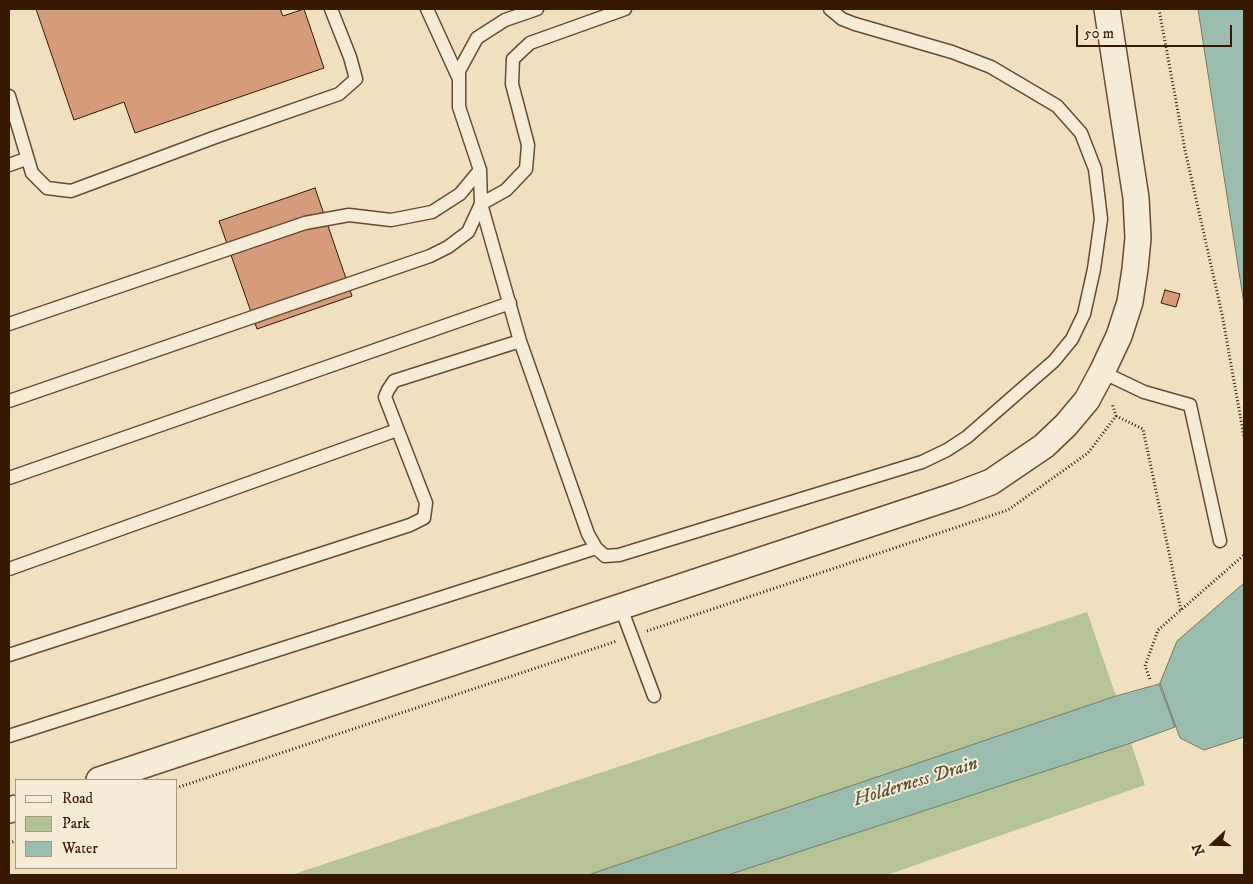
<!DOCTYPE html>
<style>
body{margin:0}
#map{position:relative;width:1253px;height:884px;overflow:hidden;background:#f1e0bd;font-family:"IM FELL DW Pica",serif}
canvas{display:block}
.frame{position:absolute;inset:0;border:10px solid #371901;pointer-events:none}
.legend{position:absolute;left:15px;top:779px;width:162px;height:90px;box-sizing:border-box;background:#f6ebd4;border:1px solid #aa9780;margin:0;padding:6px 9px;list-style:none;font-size:15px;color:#371901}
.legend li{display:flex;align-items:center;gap:10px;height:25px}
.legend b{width:25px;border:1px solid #aa9780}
.north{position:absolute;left:1188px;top:819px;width:50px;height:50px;-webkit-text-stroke:4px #f6ebd4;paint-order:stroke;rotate:249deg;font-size:14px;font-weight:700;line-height:20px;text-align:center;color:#371901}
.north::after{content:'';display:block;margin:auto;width:18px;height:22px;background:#371901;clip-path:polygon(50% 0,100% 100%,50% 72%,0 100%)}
.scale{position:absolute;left:1076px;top:25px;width:156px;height:22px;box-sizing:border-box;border:2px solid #371901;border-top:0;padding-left:6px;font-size:15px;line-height:18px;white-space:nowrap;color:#371901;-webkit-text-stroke:4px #f6ebd4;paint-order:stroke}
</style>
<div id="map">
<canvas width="1253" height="884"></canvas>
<div class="frame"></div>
<ul class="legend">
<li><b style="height:6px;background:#f6ebd4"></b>Road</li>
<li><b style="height:14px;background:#b5c395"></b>Park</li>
<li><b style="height:14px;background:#9bbdad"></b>Water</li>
</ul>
<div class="north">N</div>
<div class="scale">50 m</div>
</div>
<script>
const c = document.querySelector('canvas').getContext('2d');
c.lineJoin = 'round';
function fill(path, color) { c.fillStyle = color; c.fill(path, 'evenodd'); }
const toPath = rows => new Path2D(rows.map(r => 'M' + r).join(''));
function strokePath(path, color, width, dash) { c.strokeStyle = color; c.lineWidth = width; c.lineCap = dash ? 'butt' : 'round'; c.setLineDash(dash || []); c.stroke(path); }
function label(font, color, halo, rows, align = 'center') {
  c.font = font + ' "IM FELL DW Pica",serif'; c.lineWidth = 4; c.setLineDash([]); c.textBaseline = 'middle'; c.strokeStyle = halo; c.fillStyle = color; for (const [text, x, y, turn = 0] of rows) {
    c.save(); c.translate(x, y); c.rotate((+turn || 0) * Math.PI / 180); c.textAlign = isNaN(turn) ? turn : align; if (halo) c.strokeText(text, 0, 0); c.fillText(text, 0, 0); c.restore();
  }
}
const green = toPath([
 [1087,612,1116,696,588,875,291,875],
 [1131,743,1145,785,887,875,728,875]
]);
const water = toPath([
 [1198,9,1244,9,1244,304,1220,151,1198,9],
 [1244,583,1244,737,1204,750,1180,738,1160,683,1177,641,1244,583],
 [1159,684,1175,727,1131,743,728,875,588,875,1116,696,1159,684]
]);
const building = toPath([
 [36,9,280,9,283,16,304,9,324,68,135,133,124,102,74,120,36,9],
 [315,188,352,296,257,329,219,221,315,188],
 [1165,290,1180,294,1176,307,1161,303,1165,290]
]);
const path = toPath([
 [1159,9,1185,150,1222,314,1244,437],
 [1116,416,1143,429,1181,610],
 [647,631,1008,510,1088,453,1116,416,1112,403],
 [1150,679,1145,666,1158,630,1244,555],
 [176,788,617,641],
 [9,843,16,841]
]);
const service = toPath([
 [427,9,459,79],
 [625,9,530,43,513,59,512,84,528,145,526,169,506,190,481,204,520,341,588,534,596,548,605,556,619,555,922,462,947,450,967,437,1054,361,1072,339,1084,314,1094,269,1101,219,1095,169,1081,133,1057,106,991,67,952,52,855,24,842,19,830,9],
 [9,96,32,173,47,188,71,191,213,138,339,94,356,79,350,57,331,9],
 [9,165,26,159],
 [9,324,305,223,349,215,391,220,432,212,460,194,480,170],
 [1102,372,1144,392,1190,405,1220,541],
 [9,401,430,256,448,247,468,232,481,204,480,170,459,107,459,71,477,38,505,20,537,9],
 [9,478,510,303],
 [9,569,397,430],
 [621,608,654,696],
 [9,655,410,525,424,518,426,503,385,397,388,390,394,381,520,341],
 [9,736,596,548]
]);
const minor = toPath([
 [99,780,957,495,991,482,1044,446,1066,425,1087,400,1102,372,1119,336,1130,302,1135,269,1138,238,1136,198,1107,9],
 [9,810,16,808]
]);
const waterNames = [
 ["Holderness Drain",916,783,-17]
];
fill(green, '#b5c395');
fill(water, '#9bbdad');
strokePath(water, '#737b68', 1);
fill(building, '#d49c7b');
strokePath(building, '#371901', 1);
strokePath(service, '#664b30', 15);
strokePath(minor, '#664b30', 28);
strokePath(path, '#371901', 3, [1, 2.5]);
strokePath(service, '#f6ebd4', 12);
strokePath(minor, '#f6ebd4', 25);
label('italic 19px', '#5a523d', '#f6ebd4', waterNames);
</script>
